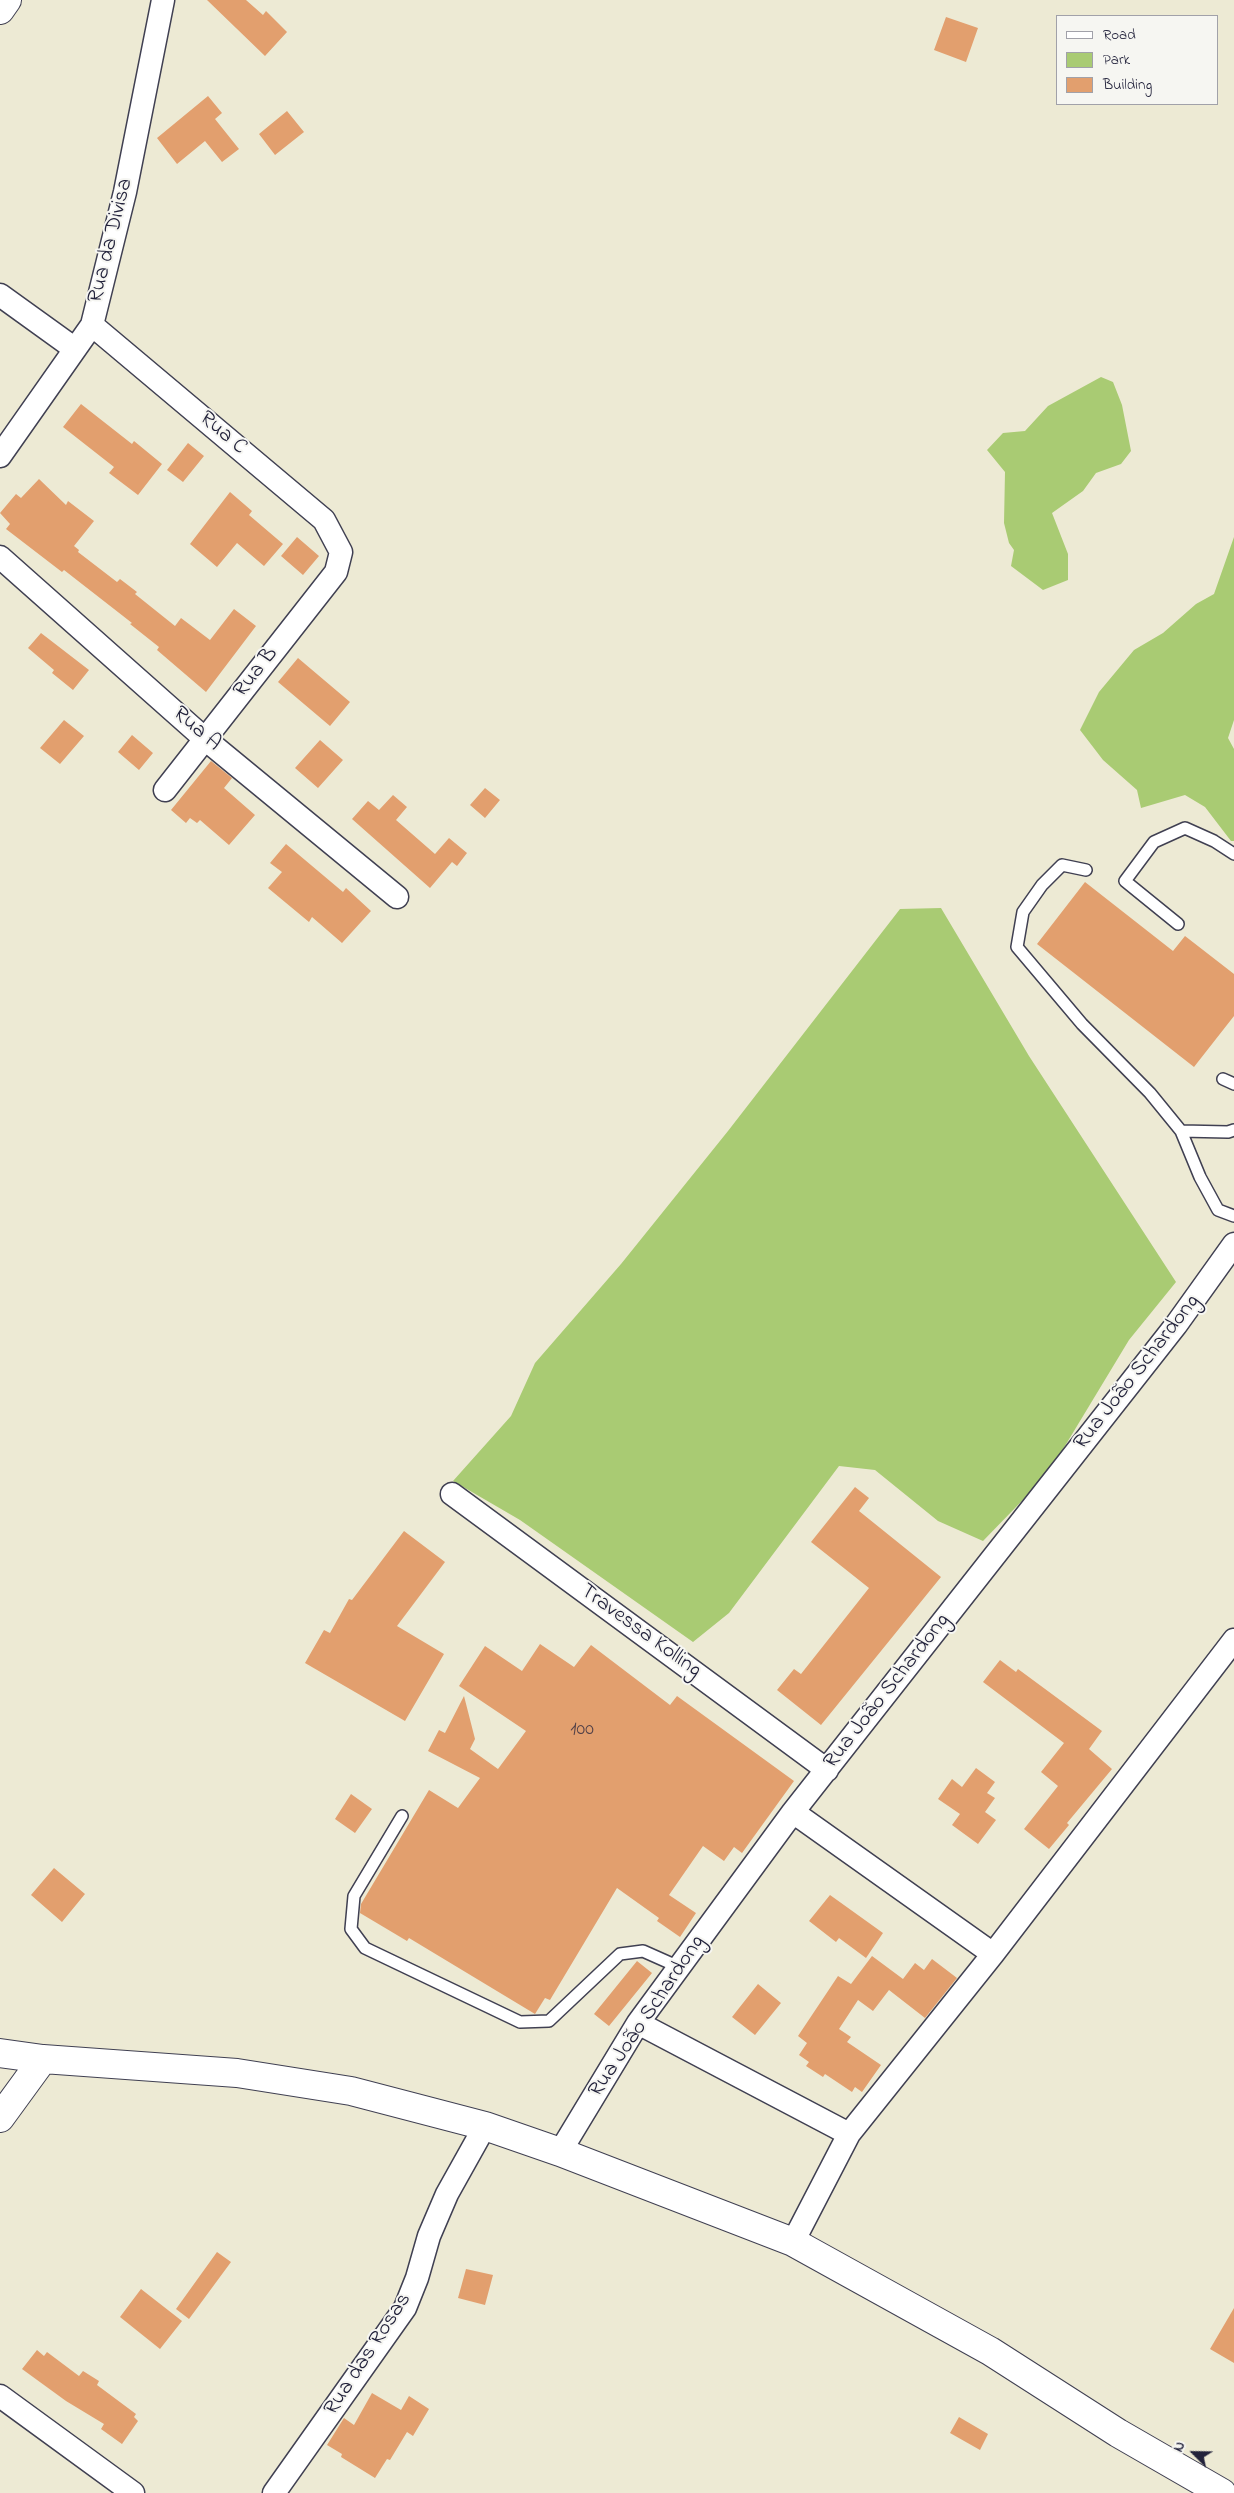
<!DOCTYPE html>
<meta charset="utf-8">
<style>
body{margin:0}
#map{position:relative;width:1234px;height:2493px;overflow:hidden;background:#edead4;font-family:"Indie Flower",sans-serif}
canvas{display:block}
.legend{position:absolute;left:1056px;top:15px;width:162px;height:90px;box-sizing:border-box;background:#f6f6f2;border:1px solid #a1a1a9;margin:0;padding:6px 9px;list-style:none;font-size:15px;color:#22223b}
.legend li{display:flex;align-items:center;gap:10px;height:25px}
.legend b{width:25px;border:1px solid #a1a1a9}
.north{position:absolute;left:1169px;top:2428px;width:50px;height:50px;-webkit-text-stroke:4px #f6f6f2;paint-order:stroke;rotate:293deg;font-size:14px;font-weight:700;line-height:20px;text-align:center;color:#22223b}
.north::after{content:'';display:block;margin:auto;width:18px;height:22px;background:#22223b;clip-path:polygon(50% 0,100% 100%,50% 72%,0 100%)}
</style>
<div id="map">
<canvas width="1234" height="2493"></canvas>
<ul class="legend">
<li><b style="height:6px;background:#fff"></b>Road</li>
<li><b style="height:14px;background:#a9cb73"></b>Park</li>
<li><b style="height:14px;background:#e29f6e"></b>Building</li>
</ul>
<div class="north">N</div>
</div>
<script>
const c = document.querySelector('canvas').getContext('2d');
c.lineJoin = 'round';
function fill(path, color) { c.fillStyle = color; c.fill(path, 'evenodd'); }
const toPath = rows => new Path2D(rows.map(r => 'M' + r).join(''));
function strokePath(path, color, width, dash) { c.strokeStyle = color; c.lineWidth = width; c.lineCap = dash ? 'butt' : 'round'; c.setLineDash(dash || []); c.stroke(path); }
function label(font, color, halo, rows, align = 'center') {
  c.font = font + ' "Indie Flower",sans-serif'; c.lineWidth = 4; c.setLineDash([]); c.textBaseline = 'middle'; c.strokeStyle = halo; c.fillStyle = color; for (const [text, x, y, turn = 0] of rows) {
    c.save(); c.translate(x, y); c.rotate((+turn || 0) * Math.PI / 180); c.textAlign = isNaN(turn) ? turn : align; if (halo) c.strokeText(text, 0, 0); c.fillText(text, 0, 0); c.restore();
  }
}
const green = toPath([
 [1101,377,1113,382,1122,405,1131,451,1121,464,1096,473,1083,491,1052,513,1068,554,1068,580,1043,590,1011,566,1014,550,1009,543,1004,523,1005,472,987,450,1003,433,1025,431,1048,406],
 [1234,537,1234,720,1228,738,1234,749,1234,841,1231,841,1205,807,1185,795,1141,808,1137,790,1103,760,1080,730,1099,692,1134,650,1163,633,1196,604,1214,594],
 [941,908,1029,1056,1176,1282,1129,1340,1048,1474,983,1541,938,1521,875,1470,839,1466,729,1613,693,1642,520,1520,453,1481,511,1416,535,1363,621,1264,728,1131,900,909]
]);
const building = toPath([
 [207,0,246,0,263,15,266,11,287,32,265,56],
 [946,17,978,28,966,62,934,50],
 [208,96,222,113,215,119,239,149,222,162,205,141,177,164,157,138],
 [287,111,304,132,275,155,259,134],
 [81,404,132,444,134,441,162,464,138,495,109,473,114,467,63,427],
 [188,443,204,456,183,482,167,470],
 [39,479,66,505,68,501,94,521,74,546,79,550,78,552,117,582,120,579,137,592,135,594,175,626,181,618,210,640,234,609,256,626,206,692,157,650,159,647,130,624,132,623,64,570,62,572,6,529,10,524,0,513,16,494,21,498],
 [230,492,252,511,249,515,283,544,264,566,237,543,217,567,190,544],
 [297,537,319,556,303,575,281,556],
 [41,633,89,670,73,690,52,673,54,670,28,648],
 [298,658,350,702,330,726,278,682],
 [64,720,84,736,60,764,40,748],
 [132,735,153,753,139,770,118,752],
 [320,740,343,760,318,788,295,768],
 [211,761,232,778,224,788,255,815,229,845,200,820,197,823,190,818,186,823,171,810],
 [485,788,500,800,485,818,470,805],
 [393,795,407,807,396,820,435,854,449,838,467,853,457,866,452,862,430,888,352,819,368,801,379,810],
 [286,844,343,892,346,888,371,911,342,943,312,917,309,922,268,888,282,872,270,863],
 [1085,882,1173,951,1185,936,1234,974,1234,1016,1194,1067,1037,944],
 [855,1487,869,1498,859,1511,941,1577,821,1725,777,1690,794,1669,801,1674,869,1588,811,1542],
 [404,1531,445,1562,397,1626,444,1654,405,1721,305,1663,324,1630,330,1633,349,1599,352,1600],
 [540,1644,574,1667,591,1645,670,1705,677,1696,794,1781,742,1853,734,1847,724,1861,703,1846,669,1895,696,1913,680,1937,657,1921,659,1918,617,1888,550,2000,545,1998,535,2014,409,1938,407,1941,360,1913,361,1904,429,1790,458,1808,480,1778,428,1751,439,1730,445,1733,464,1696,475,1739,470,1749,498,1769,526,1731,459,1686,485,1646,522,1671],
 [1000,1660,1016,1672,1018,1669,1102,1731,1089,1749,1112,1769,1067,1823,1069,1825,1049,1849,1024,1829,1058,1786,1041,1772,1064,1743,983,1682],
 [976,1768,995,1782,987,1793,995,1798,985,1812,996,1820,978,1844,952,1825,960,1814,938,1799,952,1779,962,1787],
 [351,1794,372,1809,355,1833,335,1819],
 [54,1868,85,1894,62,1922,31,1895],
 [830,1895,883,1933,866,1958,839,1938,836,1942,809,1921],
 [872,1956,903,1979,915,1963,924,1970,932,1959,957,1978,925,2018,889,1990,873,2011,858,2000,839,2029,851,2037,847,2042,881,2065,862,2092,855,2087,852,2092,825,2074,823,2077,806,2066,809,2062,799,2055,807,2043,798,2036,838,1976,851,1984],
 [637,1961,652,1973,609,2026,594,2014],
 [758,1984,781,2003,755,2035,732,2017],
 [217,2252,231,2262,189,2319,176,2309],
 [466,2269,493,2275,485,2305,458,2298],
 [141,2289,182,2321,160,2349,120,2317],
 [1234,2308,1234,2363,1210,2349],
 [37,2350,44,2356,47,2352,79,2376,83,2371,99,2381,97,2385,136,2414,134,2417,138,2421,122,2444,101,2429,104,2424,66,2401,22,2369],
 [372,2393,401,2410,409,2396,429,2409,413,2436,407,2432,390,2460,387,2459,375,2478,341,2457,342,2454,327,2445,344,2418,354,2425],
 [959,2417,988,2434,980,2450,950,2433]
]);
const lane = toPath([
 [1086,870,1062,865,1042,885,1023,912,1017,947,1082,1024,1150,1093,1181,1131,1200,1177,1218,1210,1234,1216],
 [1178,924,1125,881,1154,842,1185,828,1214,841,1234,854],
 [1223,1079,1234,1084],
 [1181,1131,1228,1132,1234,1130],
 [402,1816,354,1896,351,1929,365,1948,520,2022,549,2021,620,1954,643,1951,679,1967]
]);
const street = toPath([
 [0,295,75,349],
 [92,325,324,520,341,552,336,572,165,790],
 [0,456,92,325,125,192,163,0],
 [0,557,205,739,397,897],
 [452,1494,827,1770],
 [793,1812,993,1954],
 [638,2023,849,2134],
 [560,2152,638,2023,793,1812,1176,1325,1234,1244],
 [793,2242,849,2134,993,1954,1234,1640],
 [0,2396,133,2493],
 [274,2493,405,2308,417,2278,429,2236,447,2194,485,2126]
]);
const secondary = toPath([
 [0,10,7,0],
 [0,2053,43,2059,237,2073,351,2091,485,2126,560,2152,793,2242,990,2351,1118,2433,1222,2493],
 [0,2118,43,2059]
]);
const numberNames = [
 ["100",582,1731]
];
const streetNames = [
 ["Rua da Divisa",112,241,-76],
 ["Rua C",222,434,40],
 ["Rua B",257,673,-52],
 ["Rua A",196,730,41],
 ["Rua João Schardong",1138,1373,-52],
 ["Travessa Kolling",640,1632,36],
 ["Rua João Schardong",888,1692,-52],
 ["Rua João Schardong",648,2017,-56],
 ["Rua das Rosas",369,2355,-57]
];
fill(green, '#a9cb73');
fill(building, '#e29f6e');
strokePath(lane, '#404052', 14);
strokePath(street, '#404052', 25);
strokePath(secondary, '#404052', 30);
strokePath(lane, '#fff', 11);
strokePath(street, '#fff', 22);
strokePath(secondary, '#fff', 28);
label('20px', '#524148', null, numberNames);
label('22px', '#22223b', '#f6f6f2', streetNames);
</script>
